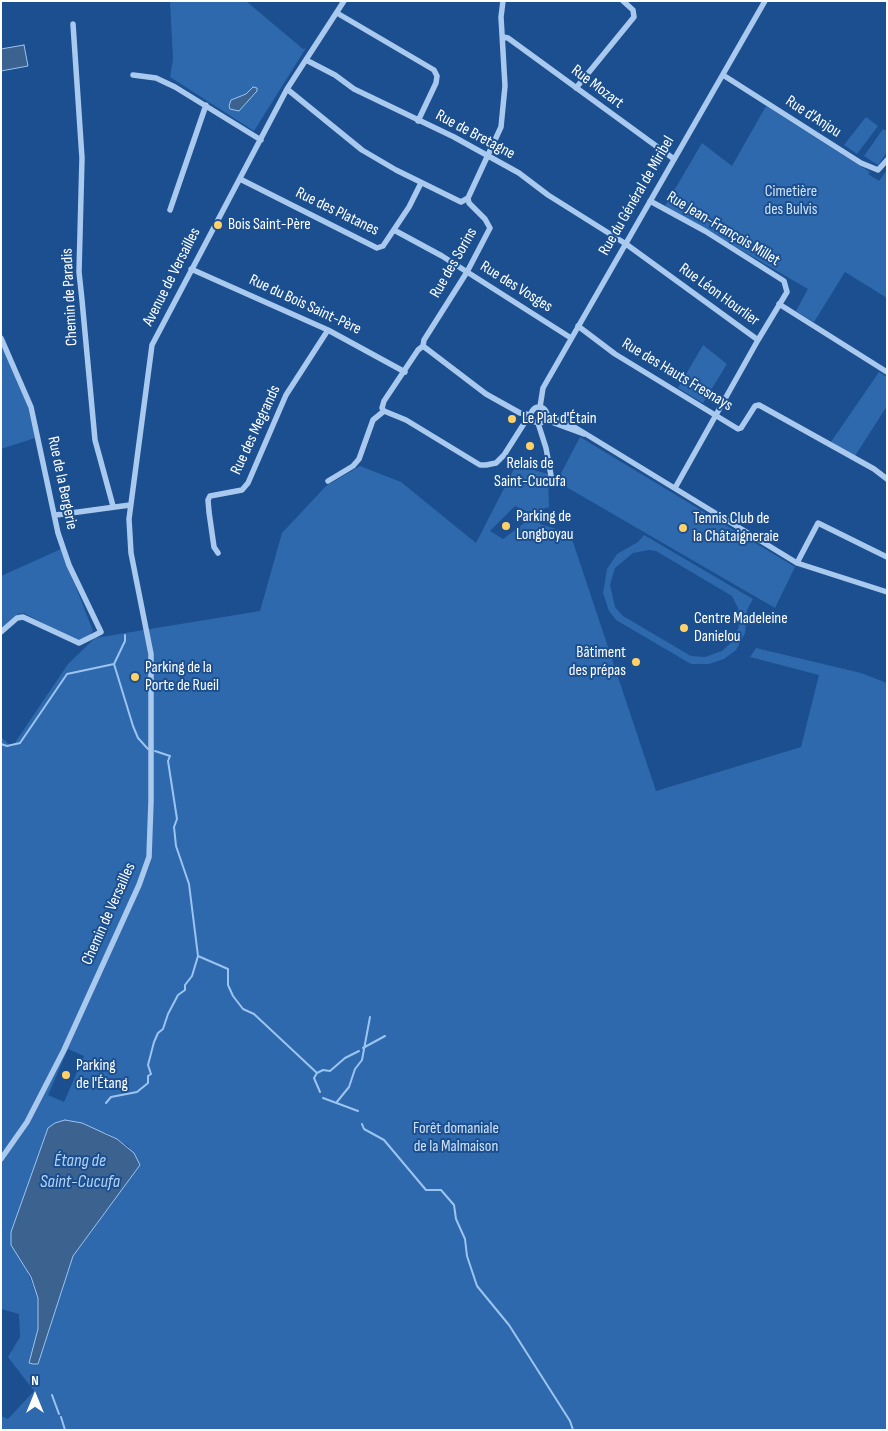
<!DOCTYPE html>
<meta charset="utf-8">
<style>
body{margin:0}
#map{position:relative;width:888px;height:1431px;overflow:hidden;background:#1b4f8f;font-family:"Sofia Sans Condensed",sans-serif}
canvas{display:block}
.frame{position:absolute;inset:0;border:2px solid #fff;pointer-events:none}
.north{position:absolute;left:10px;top:1371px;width:50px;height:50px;-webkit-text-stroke:4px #1b4f8f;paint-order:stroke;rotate:0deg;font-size:14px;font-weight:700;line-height:20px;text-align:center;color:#fff}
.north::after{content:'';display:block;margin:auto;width:18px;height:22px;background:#fff;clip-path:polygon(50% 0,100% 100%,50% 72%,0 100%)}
</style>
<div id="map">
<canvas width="888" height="1431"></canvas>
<div class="frame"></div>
<div class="north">N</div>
</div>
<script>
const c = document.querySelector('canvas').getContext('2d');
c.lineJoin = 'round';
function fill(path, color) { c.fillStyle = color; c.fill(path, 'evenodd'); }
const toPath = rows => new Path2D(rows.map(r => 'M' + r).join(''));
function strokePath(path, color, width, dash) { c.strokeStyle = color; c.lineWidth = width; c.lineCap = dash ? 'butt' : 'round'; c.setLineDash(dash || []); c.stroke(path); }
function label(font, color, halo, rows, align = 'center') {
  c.font = font + ' "Sofia Sans Condensed",sans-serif'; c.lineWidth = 4; c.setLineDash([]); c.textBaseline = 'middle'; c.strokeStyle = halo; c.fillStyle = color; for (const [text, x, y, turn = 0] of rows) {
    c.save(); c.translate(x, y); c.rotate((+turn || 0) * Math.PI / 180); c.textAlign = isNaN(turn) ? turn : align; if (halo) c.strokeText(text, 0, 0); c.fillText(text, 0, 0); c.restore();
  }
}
const green = toPath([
 [170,1,246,1,303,49,306,48,254,131,170,77,173,59],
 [766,106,870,172,868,174,879,181,887,170,887,298,845,272,814,322,796,311,808,289,665,206,702,143,732,166],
 [866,117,878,126,857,154,844,145],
 [883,129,887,131,887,152,878,165,864,156],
 [1,344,26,399,35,438,1,449],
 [703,345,727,364,703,403,678,388],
 [879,372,887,377,887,406,855,456,831,442],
 [580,437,795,567,775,608,568,488,558,479],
 [516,465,548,474,549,507,540,510,540,524,570,533,656,791,801,747,819,675,750,657,756,648,861,673,887,683,887,1430,1,1430,1,1416,8,1419,34,1391,8,1357,20,1337,19,1314,1,1309,1,737,12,747,68,664,95,638,260,611,282,533,326,486,360,466,401,482,476,543],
 [515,506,535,515,503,539,490,531],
 [68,1049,84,1056,64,1102,48,1095],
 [105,1132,128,1146,140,1165,73,1256,38,1364,30,1363,38,1329,38,1298,25,1266],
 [644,535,753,599,747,610,745,633,736,650,724,659,709,664,691,664,616,620,609,611,603,593,607,569,617,554,638,542],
 [649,550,656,551,732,596,738,608,739,626,734,640,722,651,705,657,691,656,623,616,615,607,610,585,615,568,633,553],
 [61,549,93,631,87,638,80,643,24,613,18,614,1,629,1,576]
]);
const water = toPath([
 [24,45,28,66,1,71,1,49,24,45],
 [253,87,257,88,257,91,239,111,230,109,229,106,231,100,246,94,253,87],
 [65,1120,82,1123,117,1139,134,1153,140,1165,73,1256,38,1364,33,1364,29,1363,38,1329,38,1298,31,1277,11,1245,11,1232,48,1128,55,1123,65,1120]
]);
const stream = toPath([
 [125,635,125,641,114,664,133,726,138,738,148,749],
 [1,744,7,746,20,743,67,674,114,664],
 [198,956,228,969,228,985,233,996,243,1009,254,1014,317,1073,314,1078,320,1092],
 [363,1048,385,1036],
 [317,1073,323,1070,330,1071,345,1058,359,1051],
 [323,1098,358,1111],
 [106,1103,111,1097,137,1092,148,1083,148,1076,151,1074,148,1065,154,1042,158,1033,163,1029,168,1014,178,995,185,990,185,985,192,976,198,956,189,884,176,846,174,827,177,819,168,761,170,756,155,751],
 [336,1103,349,1087,355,1069,362,1060,370,1017],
 [362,1124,364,1129,384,1140,426,1190,441,1190,454,1205,456,1219,465,1239,467,1256,477,1286,509,1325,570,1421,573,1430],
 [52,1395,59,1414],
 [61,1417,65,1430]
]);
const minor = toPath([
 [337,13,434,70,437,76,436,83,418,121],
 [73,24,82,158,79,272,82,300,95,440,113,506],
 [503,37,508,38,674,159],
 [306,60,335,75,354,89,454,137,519,173,548,195,626,244,758,340,787,292,784,281,705,231,650,201],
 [133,75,156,78,175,87,261,140],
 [723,75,861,163,878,170,887,160],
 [576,88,634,17,633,10,623,1],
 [287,89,362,150,396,170,461,202,468,198],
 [240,179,377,248,383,246,409,207,421,183],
 [170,210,206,105],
 [394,230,442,256,571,338],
 [191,269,328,330,405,372],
 [779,304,887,372],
 [578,326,615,354,738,429,741,428,755,406,759,405,874,469,887,479],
 [1,338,31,407,58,533,69,565,101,632,79,643,23,617,17,618,1,632],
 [423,346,486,394,520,413,531,415],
 [540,407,543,388,765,1],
 '531 415a8 8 0 1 1 16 0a8 8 0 1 1-16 0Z',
 [384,411,406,420,480,465,486,465,496,463,504,455,525,422,532,419],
 [548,415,576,428,797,563,887,592],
 [546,420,584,434],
 [538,423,546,448,552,481],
 [328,481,353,466,359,459,373,420,384,411,382,408,384,401,418,350,423,346,424,340,467,272,490,228,485,219,469,203,468,198,501,127,505,86,501,17,503,1],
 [675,488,758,340],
 [56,515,130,505],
 [218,553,214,547,209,512,208,500,210,496,242,490,248,483,286,395,328,330],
 [797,563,818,523,887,557],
 [1,1159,27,1122,64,1050,139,885,149,857,151,801,151,654,131,553,129,519,152,345,287,89,344,1]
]);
const markers = [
 [218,225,5,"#ffd166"],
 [512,419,5,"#ffd166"],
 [530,446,5,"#ffd166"],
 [506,526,5,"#ffd166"],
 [683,528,5,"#ffd166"],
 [684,628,5,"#ffd166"],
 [636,662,5,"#ffd166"],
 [135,677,5,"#ffd166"],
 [66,1075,5,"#ffd166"]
];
const streetNames = [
 ["Rue Mozart",597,87,37],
 ["Rue d'Anjou",813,117,33],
 ["Rue de Bretagne",475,135,28],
 ["Rue du Général de Miribel",637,196,-60],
 ["Rue des Platanes",337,212,26],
 ["Rue Jean-François Millet",723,229,31],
 ["Rue des Sorins",454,263,-60],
 ["Avenue de Versailles",172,277,-63],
 ["Rue des Vosges",516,287,32],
 ["Rue Léon Hourlier",719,295,36],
 ["Chemin de Paradis",70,297,-93],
 ["Rue du Bois Saint-Père",305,305,25],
 ["Rue des Hauts Fresnays",677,375,31],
 ["Rue des Megrands",256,430,-65],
 ["Rue de la Bergerie",62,483,78],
 ["Chemin de Versailles",109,914,-66]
];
const parkNames = [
 ["Cimetière",791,192],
 ["des Bulvis",791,210],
 ["Forêt domaniale",456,1129],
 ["de la Malmaison",456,1147]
];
const poiNames = [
 ["Bois Saint-Père",228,225],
 ["Le Plat d'Étain",522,419],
 ["Relais de",530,464,"center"],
 ["Saint-Cucufa",530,482,"center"],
 ["Parking de",516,517],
 ["Longboyau",516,535],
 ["Tennis Club de",693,519],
 ["la Châtaigneraie",693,537],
 ["Centre Madeleine",694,619],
 ["Danielou",694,637],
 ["Bâtiment",626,653,"right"],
 ["des prépas",626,671,"right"],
 ["Parking de la",145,668],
 ["Porte de Rueil",145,686],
 ["Parking",76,1066],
 ["de l'Étang",76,1084]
];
const waterNames = [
 ["Étang de",80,1161],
 ["Saint-Cucufa",80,1182]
];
fill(green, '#2e69ad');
fill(water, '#3c6290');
strokePath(water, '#9cc4f0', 1);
strokePath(stream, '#9cc4f0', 2);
strokePath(minor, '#a9c9ee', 5.5);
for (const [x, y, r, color] of markers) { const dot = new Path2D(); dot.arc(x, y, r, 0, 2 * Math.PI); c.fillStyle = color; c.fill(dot); strokePath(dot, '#1b4f8f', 2); }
label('16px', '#fff', '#1b4f8f', streetNames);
label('16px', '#cfe3fa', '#1b4f8f', parkNames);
label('16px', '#fff', '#1b4f8f', poiNames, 'left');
label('italic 18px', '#b5d3f5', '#1b4f8f', waterNames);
</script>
